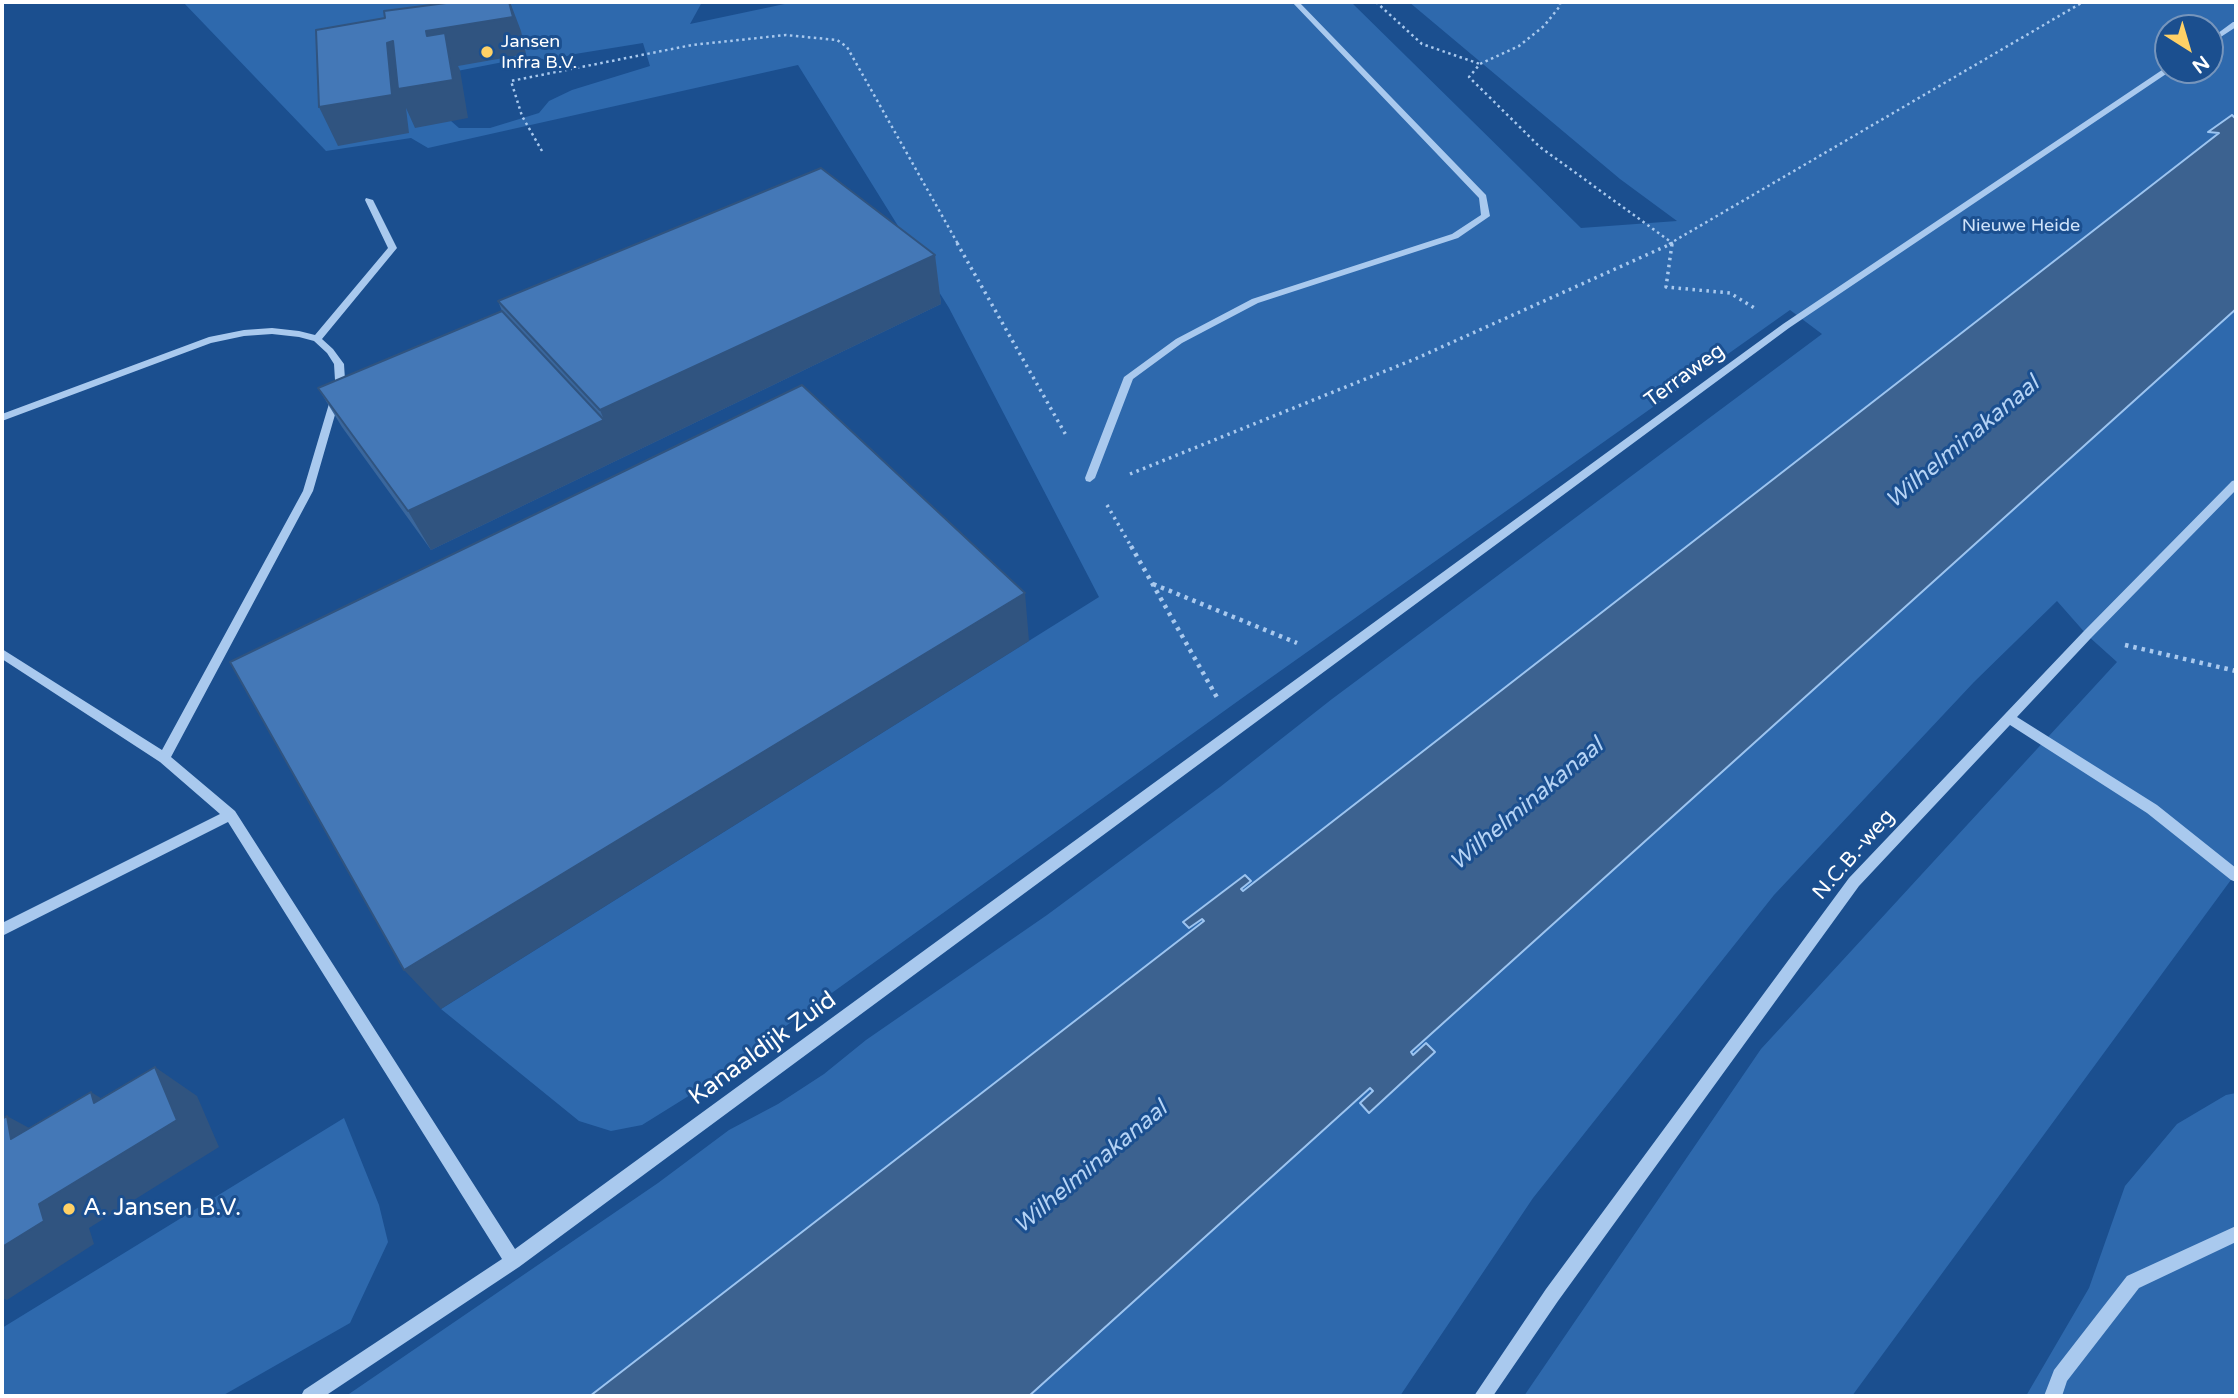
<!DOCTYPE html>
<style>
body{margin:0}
#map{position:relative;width:2238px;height:1398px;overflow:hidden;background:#1b4f8f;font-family:"Varela Round",sans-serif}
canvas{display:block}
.frame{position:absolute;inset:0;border:4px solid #fff;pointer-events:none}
.north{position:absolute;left:2154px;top:14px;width:70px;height:70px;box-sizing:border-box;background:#1b4f8f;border:2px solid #7695bc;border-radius:50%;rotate:143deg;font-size:19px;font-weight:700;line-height:28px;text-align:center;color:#fff}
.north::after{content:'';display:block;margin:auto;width:24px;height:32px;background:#ffd166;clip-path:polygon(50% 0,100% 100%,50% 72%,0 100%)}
</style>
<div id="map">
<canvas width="2238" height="1398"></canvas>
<div class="frame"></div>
<div class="north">N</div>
</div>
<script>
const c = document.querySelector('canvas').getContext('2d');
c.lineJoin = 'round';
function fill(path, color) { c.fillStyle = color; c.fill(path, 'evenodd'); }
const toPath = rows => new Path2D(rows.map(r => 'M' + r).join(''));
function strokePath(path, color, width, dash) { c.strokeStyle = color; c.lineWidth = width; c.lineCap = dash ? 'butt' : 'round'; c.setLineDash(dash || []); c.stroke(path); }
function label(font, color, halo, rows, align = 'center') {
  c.font = font + ' "Varela Round",sans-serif'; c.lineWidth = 6; c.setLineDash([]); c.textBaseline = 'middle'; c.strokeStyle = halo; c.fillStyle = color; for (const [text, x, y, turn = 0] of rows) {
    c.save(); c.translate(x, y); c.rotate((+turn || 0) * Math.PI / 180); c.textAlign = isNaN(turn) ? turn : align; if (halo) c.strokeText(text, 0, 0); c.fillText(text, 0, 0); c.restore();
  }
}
const green = toPath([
 [183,2,713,2,701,4,690,24,794,2,1351,2,1581,228,1677,221,1620,179,1409,2,2236,2,2236,873,1852,1396,1524,1396,1761,1049,2117,662,2087,635,2057,601,1974,682,1774,895,1533,1198,1400,1396,1029,1396,1370,1088,1373,1091,1360,1103,1370,1113,1413,1055,1241,889,1202,919,1205,921,590,1396,346,1396,658,1183,729,1130,778,1104,824,1074,866,1040,1047,915,1220,787,1332,699,1822,334,1790,310,1245,696,687,1097,642,1125,611,1131,579,1121,441,1009,1099,597,949,308,798,65,428,148,411,138,326,151],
 [2168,28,2210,28,2210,70,2168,70],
 [643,43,650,66,572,90,549,101,539,113,490,128,459,128,443,114,452,72,534,56,548,61,575,54],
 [2236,1093,2236,1396,2026,1396,2089,1288,2125,1186,2177,1124,2226,1095],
 [344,1118,379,1205,388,1242,350,1323,222,1396,2,1396,2,1328]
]);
const water = toPath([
 [2232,115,2236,119,2236,309,1411,1052,1413,1055,1426,1043,1435,1052,1369,1113,1360,1103,1373,1091,1370,1088,1029,1396,590,1396,1204,921,1202,919,1189,928,1183,922,1245,875,1251,881,1241,889,1243,891,2219,133,2208,132,2232,115]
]);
const pathFar2 = toPath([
 [1376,2,1422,44,1480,64],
 [1560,2,1560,6,1544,26,1519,46,1480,64,1469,77,1540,147,1671,242],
 [542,151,522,116,511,81,692,45,786,35,837,40,847,47,958,244],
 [1669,244,2083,2]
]);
const pathFar1 = toPath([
 [957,243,1067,437],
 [1672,244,1666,287,1730,293,1756,309],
 [1130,474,1415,359,1673,243],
 [1107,505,1132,548]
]);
const path = toPath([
 [1131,546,1219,701],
 [1153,584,1297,643],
 [2125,645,2236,671]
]);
const minor = toPath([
 [1292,2,1299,2,1486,195,1490,216,1458,238,1258,303,1182,343,1133,379,1095,478,1090,482,1086,481,1085,478,1124,377,1176,339,1252,299,1452,234,1481,215,1479,198,1292,2],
 [2233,22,2236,22,2236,27,2210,44,2210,39,2233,22],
 [2165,68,2172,70,1789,328,519,1267,325,1396,301,1396,304,1390,502,1259,228,822,2,936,2,923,220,814,160,762,2,659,2,649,162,750,303,491,331,397,335,380,334,364,327,353,314,341,299,337,272,334,244,336,211,343,2,421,2,414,209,337,244,330,272,328,299,331,315,335,388,248,365,200,366,198,373,200,397,248,322,339,333,349,344,364,345,380,313,491,171,757,235,811,515,1249,1783,324,2165,68],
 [2236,480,2236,490,2091,638,2017,717,2157,805,2236,868,2236,882,2231,880,2147,813,2010,725,1859,886,1558,1301,1493,1396,1474,1396,1546,1289,1849,878,2083,632,2232,481,2236,480],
 [2236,1226,2236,1242,2139,1288,2067,1381,2062,1396,2044,1396,2054,1370,2127,1276,2236,1226]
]);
const wall = toPath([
 [935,255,941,304,431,550,342,427,318,388,502,311,498,301]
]);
const shadedWall = toPath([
 [510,2,521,31,526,54,458,66,460,70,468,118,415,128,406,108,409,133,338,146,319,107,387,43,427,36,426,31],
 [935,255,941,304,431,550,408,511,604,420,600,410],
 [1025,593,1029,641,441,1009,404,970],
 [155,1067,197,1096,219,1147,89,1228,94,1244,7,1300,2,1298,2,1247,39,1204],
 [91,1092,136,1120,94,1103],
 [7,1116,57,1143,11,1139]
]);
const building = toPath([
 [454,2,509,2,513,17,426,31,427,36,445,33,453,80,398,89,393,41,387,43,392,95,319,107,316,30,385,18,384,11,454,2],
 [821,168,935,255,600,410,498,301,821,168],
 [502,311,604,420,408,511,318,388,502,311],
 [802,385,1025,593,404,970,230,662,802,385],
 [155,1067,177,1120,39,1204,44,1221,2,1247,2,1119,7,1116,11,1139,91,1092,94,1103,155,1067]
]);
const markers = [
 [487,52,7,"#ffd166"],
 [69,1209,7,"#ffd166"]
];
const farPoinames = [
 ["Jansen",501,42],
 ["Infra B.V.",501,63]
];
const farParknames = [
 ["Nieuwe Heide",2021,226]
];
const streetNames = [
 ["Terraweg",1685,376,-36],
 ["N.C.B.-weg",1854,855,-49]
];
const waterNames = [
 ["Wilhelminakanaal",1963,443,-40],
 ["Wilhelminakanaal",1527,805,-40],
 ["Wilhelminakanaal",1091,1168,-40]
];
const nearStreetnames = [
 ["Kanaaldijk Zuid",763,1049,-36]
];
const nearPoinames = [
 ["A. Jansen B.V.",83,1209]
];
fill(green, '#2e69ad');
fill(water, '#3c6290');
strokePath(water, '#9cc4f0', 2);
strokePath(pathFar2, '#a9c9ee', 2.5, [2.5, 3.5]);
strokePath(pathFar1, '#a9c9ee', 3.5, [2.5, 4.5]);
strokePath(path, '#a9c9ee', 4.5, [3.5, 5]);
fill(minor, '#a9c9ee');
fill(wall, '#3a679d');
fill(shadedWall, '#305480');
fill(building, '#4478b7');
strokePath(building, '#305480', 2);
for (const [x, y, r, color] of markers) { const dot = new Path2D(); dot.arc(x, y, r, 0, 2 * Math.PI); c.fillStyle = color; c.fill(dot); strokePath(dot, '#1b4f8f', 2.5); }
label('18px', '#fff', '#1b4f8f', farPoinames, 'left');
label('18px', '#cfe3fa', '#1b4f8f', farParknames);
label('21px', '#fff', '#1b4f8f', streetNames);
label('italic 23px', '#b5d3f5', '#1b4f8f', waterNames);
label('24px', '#fff', '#1b4f8f', nearStreetnames);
label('24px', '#fff', '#1b4f8f', nearPoinames, 'left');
</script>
